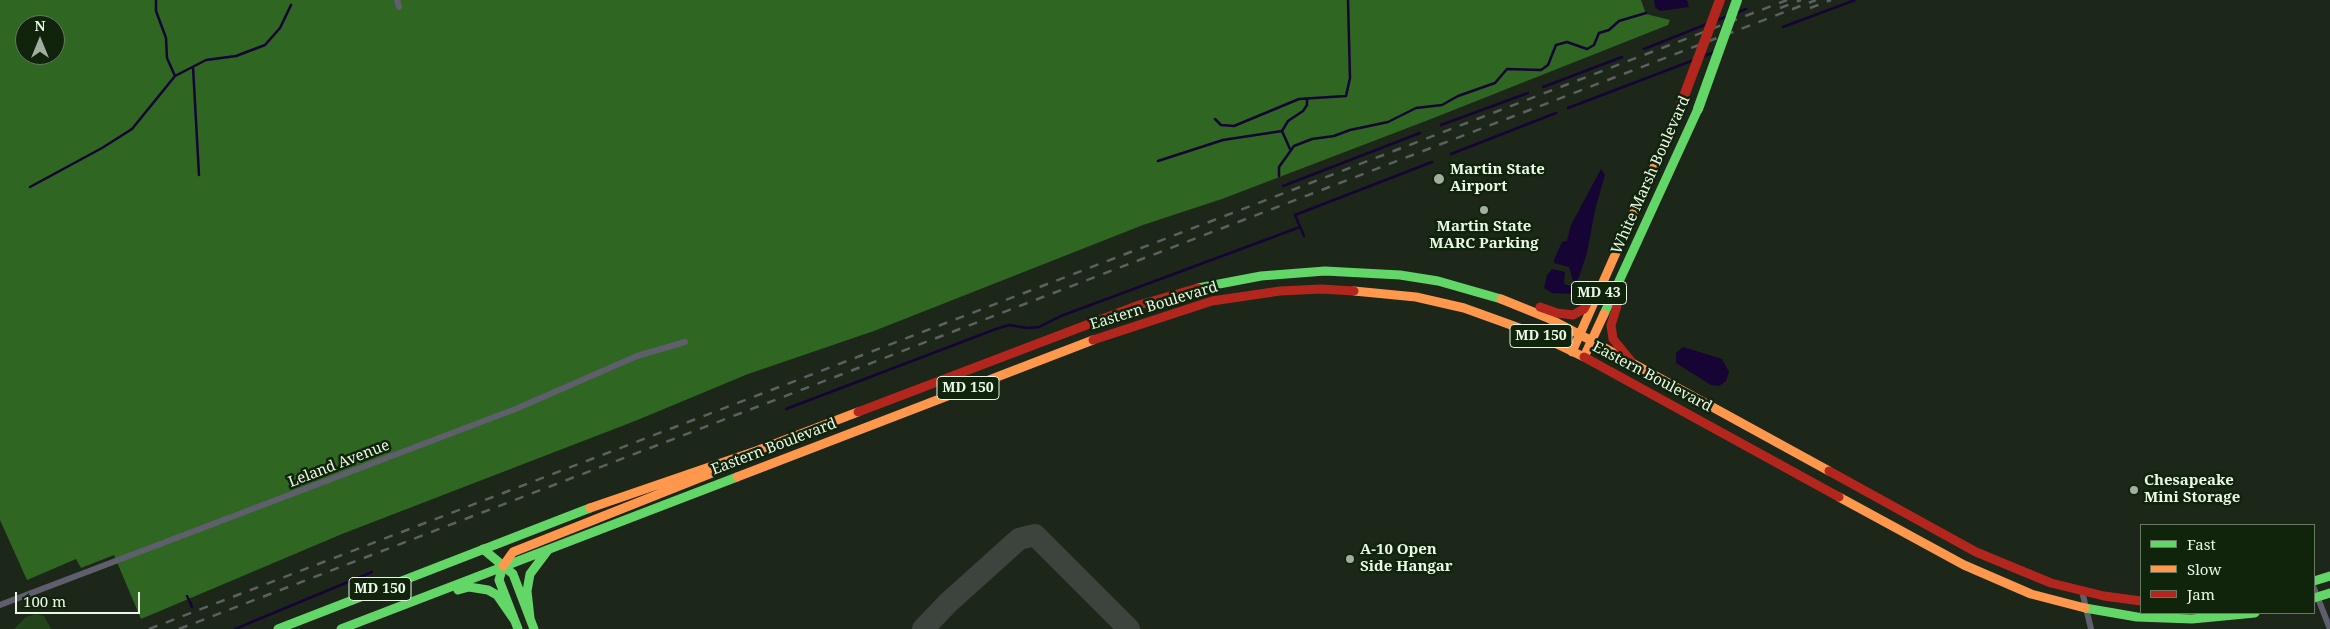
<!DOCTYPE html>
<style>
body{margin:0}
#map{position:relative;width:2330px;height:629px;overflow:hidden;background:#1c271a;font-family:"Noto Serif",serif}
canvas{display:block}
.legend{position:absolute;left:2140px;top:524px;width:175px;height:90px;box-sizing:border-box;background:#10230b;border:1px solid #677863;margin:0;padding:6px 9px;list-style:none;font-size:15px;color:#eaf7e7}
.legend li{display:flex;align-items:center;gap:10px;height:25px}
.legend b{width:25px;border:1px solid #677863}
.north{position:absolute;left:15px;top:15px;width:50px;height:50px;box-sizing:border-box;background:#10230b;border:1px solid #677863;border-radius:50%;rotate:0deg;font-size:14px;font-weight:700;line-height:20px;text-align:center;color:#eaf7e7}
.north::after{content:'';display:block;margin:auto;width:18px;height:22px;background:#a2ae9f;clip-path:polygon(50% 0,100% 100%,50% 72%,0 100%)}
.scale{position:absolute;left:15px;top:592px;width:125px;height:22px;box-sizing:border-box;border:2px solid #eaf7e7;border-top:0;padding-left:6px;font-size:15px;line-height:18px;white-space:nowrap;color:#eaf7e7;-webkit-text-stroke:4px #10230b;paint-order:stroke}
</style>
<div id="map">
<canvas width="2330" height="629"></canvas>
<ul class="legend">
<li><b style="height:6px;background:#63d668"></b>Fast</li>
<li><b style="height:6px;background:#ff974d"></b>Slow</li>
<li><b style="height:6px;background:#b3261e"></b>Jam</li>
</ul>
<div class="north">N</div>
<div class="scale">100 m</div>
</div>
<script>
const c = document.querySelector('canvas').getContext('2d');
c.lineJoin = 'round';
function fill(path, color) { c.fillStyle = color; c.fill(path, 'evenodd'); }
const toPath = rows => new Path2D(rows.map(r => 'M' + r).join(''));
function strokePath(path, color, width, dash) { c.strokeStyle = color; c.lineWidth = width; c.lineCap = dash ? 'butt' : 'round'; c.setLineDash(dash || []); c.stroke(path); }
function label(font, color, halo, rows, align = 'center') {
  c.font = font + ' "Noto Serif",serif'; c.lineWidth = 5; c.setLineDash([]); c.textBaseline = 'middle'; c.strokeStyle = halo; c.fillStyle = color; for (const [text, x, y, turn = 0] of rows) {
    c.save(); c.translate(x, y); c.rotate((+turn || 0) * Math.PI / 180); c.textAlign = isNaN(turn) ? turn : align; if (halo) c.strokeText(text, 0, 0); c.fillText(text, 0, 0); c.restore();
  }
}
const green = toPath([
 [36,614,44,616,51,629,14,629,26,617]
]);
const forest = toPath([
 [0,0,1641,0,1646,14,1670,20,1668,25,1431,119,1222,199,1143,225,874,331,748,374,635,421,342,534,141,619,114,555,81,568,76,559,27,580,0,520],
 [25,25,55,25,55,55,25,55]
]);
const water = toPath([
 [1654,0,1687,0,1689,7,1660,11,1655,7],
 [1601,169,1605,175,1595,210,1587,253,1579,277,1576,282,1573,281,1569,267,1554,263,1554,260,1562,242,1567,241,1571,225],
 [1552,269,1565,272,1564,284,1573,287,1570,294,1552,293,1544,288,1547,275],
 [1683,347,1722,359,1729,372,1726,381,1719,386,1711,385,1676,363,1676,353]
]);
const stream = toPath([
 [156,0,156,11,166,38,167,58,175,76],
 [1736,13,1746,9],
 [1715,21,1728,16],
 [1783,27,1855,0],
 [1644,49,1707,24],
 [1701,57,1715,52],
 [193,67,199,175],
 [1543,87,1622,57],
 [1568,108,1694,60],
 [1215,119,1221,125,1234,126,1299,99,1346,96,1350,78,1348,0],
 [1441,125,1528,93],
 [1290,149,1282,131,1288,121,1303,111,1307,105,1307,99],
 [1451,154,1556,113],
 [1158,161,1223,140,1282,131],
 [1279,176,1279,167,1294,146,1312,139,1334,136,1350,130,1388,122,1416,108,1442,105,1458,96,1495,83,1507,69,1541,70,1548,65,1556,45,1567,42,1587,49,1594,45,1599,33,1609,30,1619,21,1646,13],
 [1283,186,1420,133],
 [30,187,102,148,132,129,175,76,206,60,236,56,265,45,280,28,291,5],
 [1304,236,1295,215,1432,162],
 [786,409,996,329,1009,325,1027,328,1039,327,1061,316,1300,227],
 [187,596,189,600],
 [190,602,192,607],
 [235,629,372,572]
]);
const taxiway = toPath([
 [923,629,949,602,1019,539,1035,535,1129,629]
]);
const street = toPath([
 [397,0,399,7],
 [2314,588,2330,629],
 [2082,591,2091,629],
 [0,605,518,408,637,356,685,342]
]);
const fast = toPath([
 [1198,288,1261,276,1325,271,1400,275,1438,281,1501,299],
 [1604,314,1698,109],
 [483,549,513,574,534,629],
 [503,566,499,580,518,629],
 [2314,581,2330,576],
 [458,590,469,587,488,590,497,595,515,621],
 [2314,598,2330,593],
 [2085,608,2137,617,2192,619,2255,613],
 [530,618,527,591,530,574,548,550],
 [278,629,590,508],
 [341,629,737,477]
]);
const slow = toPath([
 [1354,291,1416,297,1464,308,1536,334,1584,357,1604,314],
 [1501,299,1548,318,1592,341],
 [1592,341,1829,471],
 [1572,352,1677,115],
 [737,477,1093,340],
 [1839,497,1964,565,2031,594,2085,608],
 [590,508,756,451,858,412],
 [503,566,513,552,722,469]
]);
const jam = toPath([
 [1617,306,1611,325,1613,339,1631,361],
 [1540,307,1557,313,1573,315,1584,309,1590,297],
 [1093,340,1212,301,1280,291,1321,289,1354,291],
 [1584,357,1839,497],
 [858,412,1139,305,1198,288],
 [1829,471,1976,552,2051,583,2104,596,2141,601]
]);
const rail = toPath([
 [1780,8,1801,0],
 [1810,8,1831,0],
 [149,629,1787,0],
 [179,629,1816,0]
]);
const fastBridge = toPath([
 [1698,109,1737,0]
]);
const jamBridge = toPath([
 [1677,115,1720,0]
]);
const markers = [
 [1439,179,6,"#a2ae9f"],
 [1484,210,5,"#a2ae9f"],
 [2134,490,5,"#a2ae9f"],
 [1350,559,5,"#a2ae9f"]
];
const shields = [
 [1599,293,55],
 [1541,336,62],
 [968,388,62],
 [380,589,62]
];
const shieldNames = [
 ["MD 43",1599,293],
 ["MD 150",1541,336],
 ["MD 150",968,388],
 ["MD 150",380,589]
];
const poiNames = [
 ["Martin State",1450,170],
 ["Airport",1450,187],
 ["Martin State",1484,227,"center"],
 ["MARC Parking",1484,244,"center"],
 ["Chesapeake",2144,481],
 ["Mini Storage",2144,498],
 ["A-10 Open",1360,550],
 ["Side Hangar",1360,567]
];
const streetNames = [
 ["White Marsh Boulevard",1651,175,-66],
 ["Eastern Boulevard",1154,306,-17],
 ["Eastern Boulevard",1652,377,28],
 ["Eastern Boulevard",774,447,-21],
 ["Leland Avenue",339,464,-21]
];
fill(green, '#22441a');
fill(forest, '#2f6621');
fill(water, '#150434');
strokePath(stream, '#150434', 2.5);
strokePath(taxiway, '#3c443d', 22);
strokePath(street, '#5f5e6c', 6);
strokePath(fast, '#63d668', 9);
strokePath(slow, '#ff974d', 9);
strokePath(jam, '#b3261e', 9);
strokePath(rail, '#5c6060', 2.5, [9, 9]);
strokePath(fastBridge, '#63d668', 10);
strokePath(jamBridge, '#b3261e', 10);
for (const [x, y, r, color] of markers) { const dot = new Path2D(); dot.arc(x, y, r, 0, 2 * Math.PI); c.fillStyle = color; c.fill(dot); strokePath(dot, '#10230b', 2); }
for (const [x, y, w] of shields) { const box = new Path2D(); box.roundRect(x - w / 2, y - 11.5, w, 23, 4); c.fillStyle = '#10230b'; c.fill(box); strokePath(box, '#eaf7e7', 1); }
label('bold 14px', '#eaf7e7', null, shieldNames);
label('bold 15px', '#eaf7e7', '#10230b', poiNames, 'left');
label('15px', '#eaf7e7', '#10230b', streetNames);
</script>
